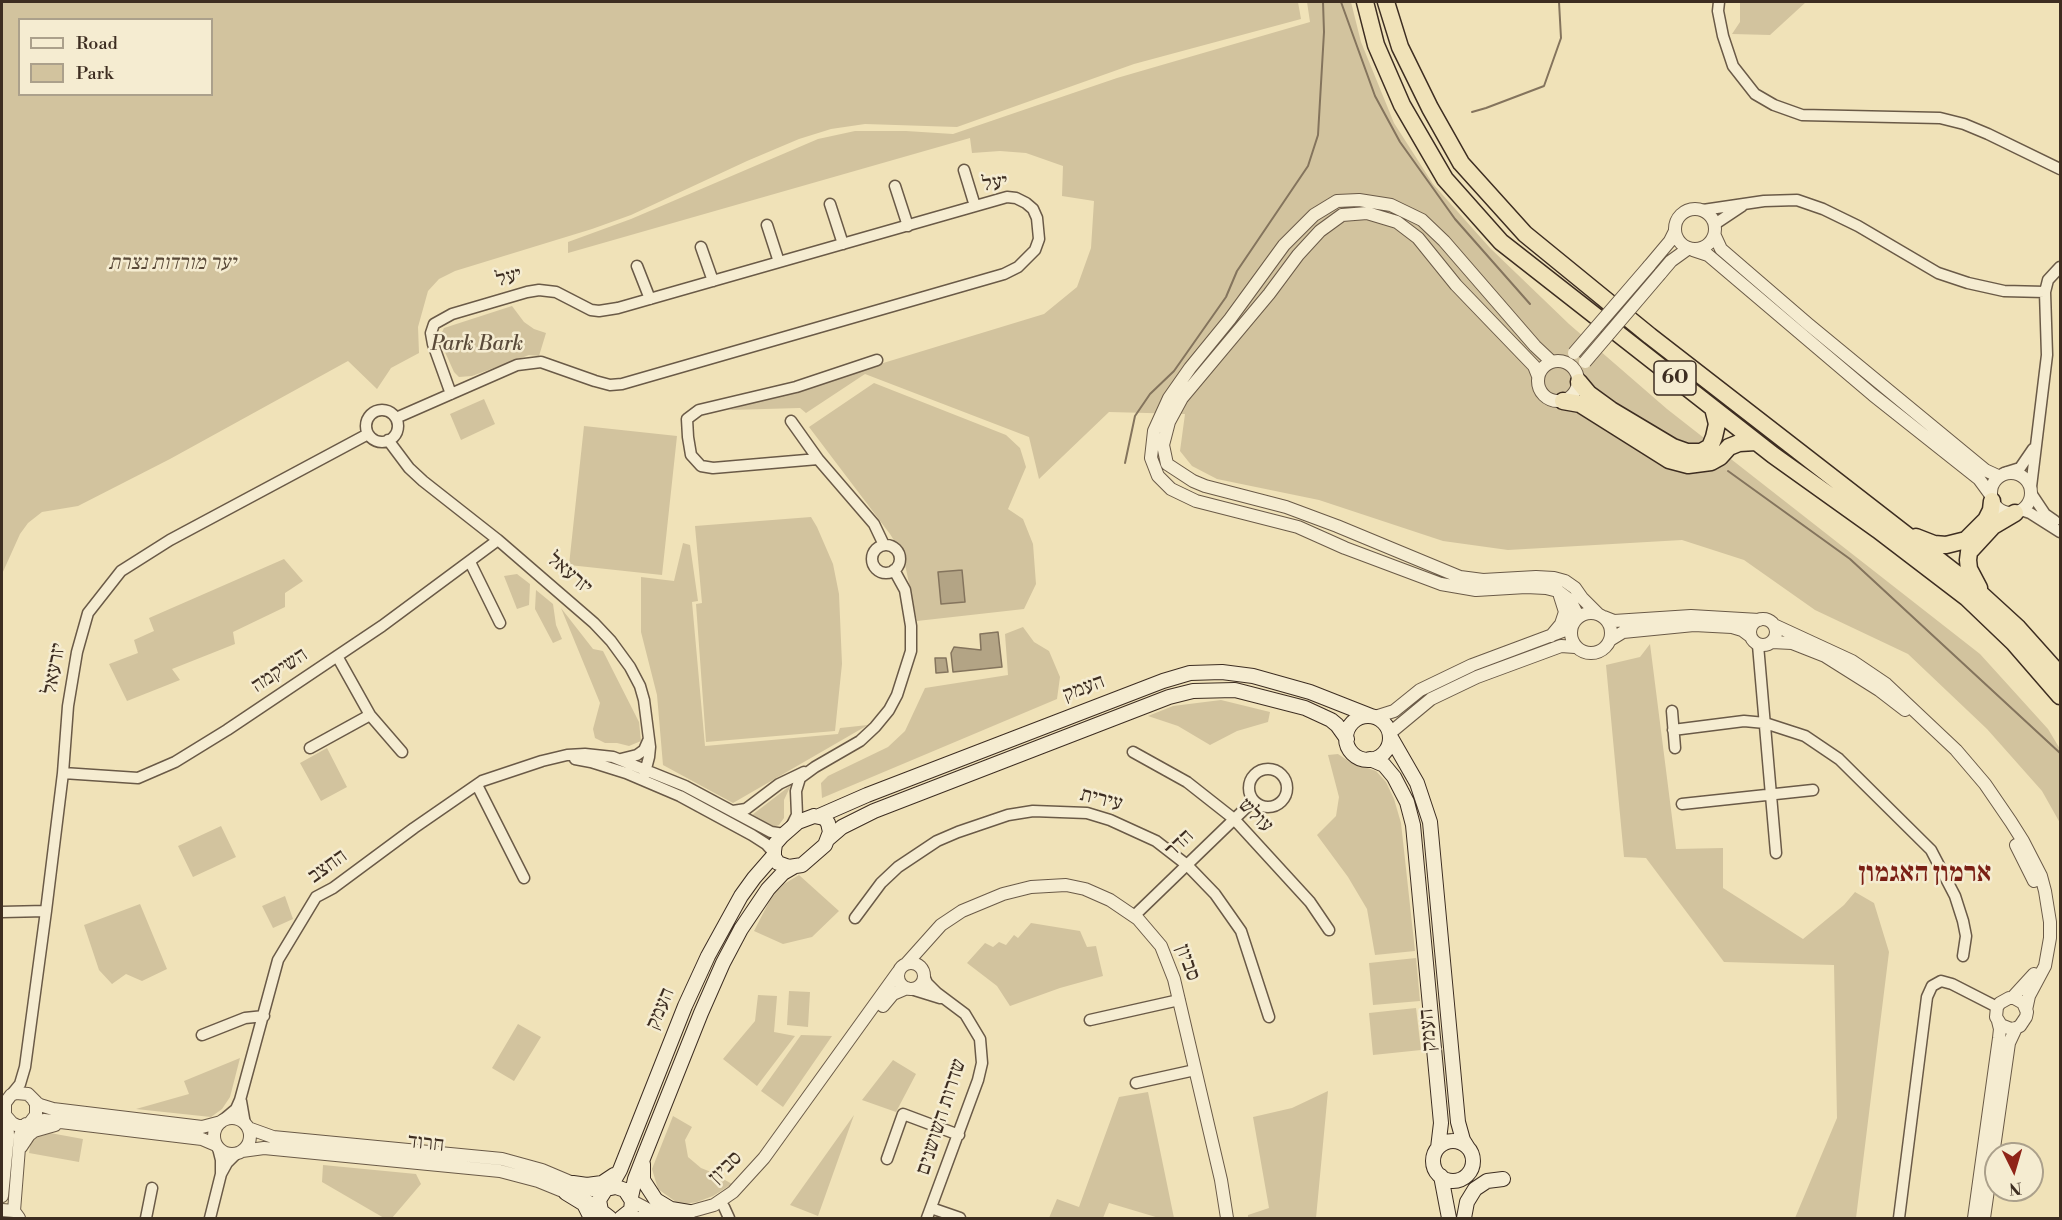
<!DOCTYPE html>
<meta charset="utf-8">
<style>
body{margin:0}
#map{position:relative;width:2062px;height:1220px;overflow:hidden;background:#f0e2b8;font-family:"Libre Bodoni",serif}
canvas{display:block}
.frame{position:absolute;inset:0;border:3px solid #3d2d21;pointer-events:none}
.legend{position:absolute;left:18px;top:18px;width:195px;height:78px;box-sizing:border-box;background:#f5ecd1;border:2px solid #aba08b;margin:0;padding:8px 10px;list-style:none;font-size:18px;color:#3d2d21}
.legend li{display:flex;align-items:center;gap:12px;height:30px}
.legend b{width:30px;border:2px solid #aba08b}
.north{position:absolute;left:1984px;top:1142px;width:60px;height:60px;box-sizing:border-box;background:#f5ecd1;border:2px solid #aba08b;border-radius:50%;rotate:175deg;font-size:16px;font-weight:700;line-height:24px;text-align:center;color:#3d2d21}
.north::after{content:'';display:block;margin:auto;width:21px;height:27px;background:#8f2418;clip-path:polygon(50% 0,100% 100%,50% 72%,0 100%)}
</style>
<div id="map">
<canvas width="2062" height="1220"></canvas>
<div class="frame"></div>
<ul class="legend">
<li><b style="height:8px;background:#f5ecd1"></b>Road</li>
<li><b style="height:16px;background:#d2c39e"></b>Park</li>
</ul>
<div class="north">N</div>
</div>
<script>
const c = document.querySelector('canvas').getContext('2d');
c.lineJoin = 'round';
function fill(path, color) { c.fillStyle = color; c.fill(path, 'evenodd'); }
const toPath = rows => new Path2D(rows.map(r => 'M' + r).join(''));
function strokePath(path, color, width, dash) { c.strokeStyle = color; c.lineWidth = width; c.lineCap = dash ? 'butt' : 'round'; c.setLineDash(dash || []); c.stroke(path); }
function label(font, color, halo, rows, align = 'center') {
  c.font = font + ' "Libre Bodoni","Frank Ruhl Libre",serif'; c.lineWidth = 5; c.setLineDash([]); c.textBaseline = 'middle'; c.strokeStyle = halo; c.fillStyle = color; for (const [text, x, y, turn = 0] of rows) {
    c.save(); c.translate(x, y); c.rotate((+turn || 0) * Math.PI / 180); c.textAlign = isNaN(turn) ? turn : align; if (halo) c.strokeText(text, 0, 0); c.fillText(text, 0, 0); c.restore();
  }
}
const green = toPath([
 [2,2,1298,2,1301,19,1134,64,957,127,865,124,831,129,799,139,747,161,631,215,592,229,455,271,439,279,428,291,418,327,419,353,391,368,377,389,348,361,170,459,78,506,42,512,28,523,20,534,2,574],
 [20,20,212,20,212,94,20,94],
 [1307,2,1351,2,1361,42,1394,123,1433,184,1490,248,1569,324,1667,409,1980,654,2048,729,2060,749,2060,823,2042,791,1987,729,1908,654,1815,610,1744,560,1682,540,1508,550,1443,541,1319,500,1217,479,1192,466,1180,451,1185,414,1109,412,1039,479,1029,437,865,374,806,413,800,408,729,410,1044,314,1077,287,1091,248,1094,201,1062,196,1063,166,1026,153,1000,151,972,153,970,138,568,253,568,242,631,219,818,139,855,131,906,131,953,134,1117,78,1310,22],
 [1740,2,1806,2,1770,35,1732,34,1740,22],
 [512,306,524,322,534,329,546,333,539,356,529,355,472,376,459,377,454,372,440,341,441,334,444,328],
 [874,383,1006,435,1020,448,1026,467,1008,509,1023,519,1033,544,1036,584,1024,609,917,621,903,555,890,534,809,427],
 [484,399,495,424,461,440,450,414],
 [584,426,677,436,662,575,569,565],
 [811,517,817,527,833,564,839,594,842,664,835,731,706,742,696,604,702,603,695,526],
 [683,543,690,545,698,601,692,602,705,746,838,734,840,728,868,725,733,803,663,765,657,695,641,632,641,577,674,581],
 [284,559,303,581,285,593,285,607,233,632,235,644,172,669,180,680,127,701,109,664,138,653,134,640,154,631,149,618],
 [517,574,530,584,529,605,517,609,504,576],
 [536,590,553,604,556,625,562,639,553,643,535,609],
 [561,608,593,649,603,651,639,722,641,741,629,746,617,743,605,743,595,738,593,729,600,703],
 [1023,627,1034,642,1049,651,1060,677,1057,699,822,798,821,783,828,776,888,747,905,731,925,688,1008,675,1005,634],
 [1650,644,1676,849,1723,848,1723,888,1803,939,1844,905,1855,892,1874,903,1889,952,1856,1218,1795,1218,1837,1118,1834,965,1724,962,1646,858,1624,857,1606,665,1640,657],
 [1221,700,1270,712,1268,722,1237,731,1210,745,1178,726,1148,716,1173,706],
 [327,748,347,787,321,801,300,763],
 [1338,754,1350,762,1376,771,1386,782,1394,799,1401,823,1415,951,1375,955,1367,909,1348,877,1317,835,1336,816,1339,797,1328,755],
 [791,785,784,800,784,818,779,825,771,828,752,815],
 [221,826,236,857,193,877,178,846],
 [799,875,839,911,812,937,783,944,754,931,772,896,784,884],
 [285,896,293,919,273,928,262,906],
 [140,904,167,969,142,981,126,974,112,984,99,970,84,925],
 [1031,923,1080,931,1087,947,1096,946,1103,976,1060,988,1010,1006,997,986,967,963,985,943,993,947,999,942,1006,945,1014,935,1018,938],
 [1416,958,1420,1001,1373,1005,1369,963],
 [789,991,810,992,808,1027,787,1025],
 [758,995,777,996,774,1032,795,1036,757,1086,723,1059,755,1021],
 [1416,1008,1421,1050,1373,1055,1369,1013],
 [518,1024,541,1037,514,1081,492,1068],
 [801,1035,832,1036,783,1107,761,1091],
 [240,1058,230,1097,222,1109,211,1117,136,1109,189,1094,184,1081],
 [893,1060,916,1074,896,1112,862,1100],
 [1328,1091,1316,1218,1248,1218,1248,1215,1269,1208,1253,1117,1292,1108],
 [1148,1092,1174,1218,1159,1218,1109,1203,1103,1218,1049,1218,1057,1199,1079,1207,1119,1097],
 [854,1115,818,1216,790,1205],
 [673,1116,692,1127,685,1140,688,1157,701,1168,711,1172,732,1184,713,1196,697,1202,685,1204,676,1202,658,1189,652,1169],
 [50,1133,83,1139,79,1162,29,1153,31,1140,37,1135],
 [323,1165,416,1174,421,1184,392,1218,384,1218,322,1182]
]);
const water = toPath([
 [962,570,965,602,941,604,938,572,962,570],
 [998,632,1002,667,953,672,951,653,954,647,981,650,980,634,998,632],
 [946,658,948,672,936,673,935,658,946,658]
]);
const stream = toPath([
 [1341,2,1375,96,1400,142,1455,219,1530,304],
 [1472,112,1486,108,1544,86,1561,38,1559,2],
 [1125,463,1135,416,1150,394,1174,371,1226,297,1237,271,1308,166,1318,135,1324,32,1323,2],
 [1728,471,1850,559,2060,753]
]);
const minor = toPath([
 [1719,2,1718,11,1723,36,1733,66,1755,94,1774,105,1802,115,1940,118,1964,124,1988,134,2060,169],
 [964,170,975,206],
 [895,186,908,226],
 [830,204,843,244],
 [1703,210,1764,201,1797,200,1823,209,1858,226,1938,273,1968,283,2004,291,2045,292],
 [1715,224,1742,206],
 [767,225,779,262],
 [701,247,713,281],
 [637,266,650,299],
 '366 426a16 16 0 1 1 32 0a16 16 0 1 1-32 0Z',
 [396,418,517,365,541,362,595,381,610,385,622,384,1004,274,1018,267,1035,250,1039,239,1037,218,1033,209,1026,203,1016,198,1007,197,618,308,599,311,591,310,556,292,539,290,527,292,452,314,434,324,431,333,433,344,451,394],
 [791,421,818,459,874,524,884,545],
 [388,440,409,468,423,481,498,540,594,623,611,641,630,667,640,686,644,700,650,747,649,757,643,780],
 [818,459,713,468,701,466,691,455,688,437,687,419,699,410,796,387,877,360],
 [2004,473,2020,468,2033,449],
 [2031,487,2047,355,2045,292,2048,280,2060,267],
 [2031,493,2045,514,2055,521],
 [2021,510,2030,513,2060,532],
 '872 559a14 14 0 1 1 28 0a14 14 0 1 1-28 0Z',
 [470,562,500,623],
 [1758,645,1776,853],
 [337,656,370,715,402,752],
 [1672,711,1675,748],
 [1673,730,1744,721,1765,723,1805,736,1839,759,1931,850,1955,896,1963,921,1966,936,1963,956],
 [310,748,370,715],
 [1133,752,1187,782,1234,819,1310,902,1329,930],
 [575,759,591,762,626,773,680,796,752,835,766,844,774,853],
 [621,759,637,755,644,750,648,741],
 '1249 788a19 19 0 1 1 38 0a19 19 0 1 1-38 0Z',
 [63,773,138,778,175,762,227,730,382,626,498,540],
 [477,785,524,878],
 [1682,804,1813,790],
 [733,811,746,809,779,784,804,772],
 [791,827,797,815,796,791,800,778,815,767,860,741,875,727,889,710,897,695,911,651,911,626,905,590,894,570],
 [2,912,46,911],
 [1134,916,1253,801],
 [855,918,881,883,898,867,937,841,958,832,1008,815,1033,811,1087,813,1110,820,1156,841,1187,865,1215,894,1241,931,1269,1017],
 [924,976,927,983,937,993,965,1014,980,1039,982,1063,978,1080,927,1218],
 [911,989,940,998],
 [1090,1020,1179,1000],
 [202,1035,245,1018,264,1016],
 [1136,1083,1195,1070],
 [11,1095,20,1084,25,1067,46,911,63,773,68,706,77,652,88,613,121,571,170,540,368,434],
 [241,1101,245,1124],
 [223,1120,236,1109,240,1100,278,960,316,897,333,888,414,828,482,781,542,761,567,755,585,754,613,757,685,786,771,832,784,834],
 [887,1159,903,1114,959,1135],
 [221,1174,227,1163,237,1153],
 [724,1207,729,1218],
 [931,1208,960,1218],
 [146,1218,152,1188],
 [210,1218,221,1174,221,1160,218,1148],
 [1899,1218,1927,997,1932,986,1941,981,1952,984,1997,1007]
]);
const tertiary = toPath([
 '1675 229a20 20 0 1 1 40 0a20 20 0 1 1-40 0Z',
 [1715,236,1721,249,1808,324,1985,470,1998,476],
 [1693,250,1708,255,1873,395,1979,479,1990,494],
 [1649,266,1670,241,1675,231],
 [1660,274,1671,261,1689,248],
 '1538 381a20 20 0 1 1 40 0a20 20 0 1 1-40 0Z',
 [1552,362,1535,346,1444,241,1422,220,1391,205,1359,200,1337,201,1314,215,1284,245,1230,319,1190,368,1169,398,1154,431,1151,458,1158,476,1171,489,1196,501,1298,527,1345,548,1441,584,1476,590,1526,587,1546,588,1558,591,1570,600,1576,612,1574,622],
 [1538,376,1534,366,1456,285,1418,238,1397,222,1367,213,1342,215,1320,231,1298,255,1269,294,1182,398,1169,422,1163,445,1167,464,1193,481,1205,486,1286,507,1337,526,1460,577,1483,580,1536,577,1554,578,1565,581,1575,588,1582,598,1598,614],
 '1991 493a20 20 0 1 1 40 0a20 20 0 1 1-40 0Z',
 '1571 633a20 20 0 1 1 40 0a20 20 0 1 1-40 0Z',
 [1604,617,1614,621,1691,616,1759,620],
 '1750 632a13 13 0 1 1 26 0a13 13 0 1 1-26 0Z',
 [1774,625,1852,661,1886,684,1956,750,1985,784,2011,822,2023,841,2041,876,2045,891,2050,922,2050,938,2045,966,2029,996,2026,1010],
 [1551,636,1561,624,1565,612,1559,593],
 [1610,640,1623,632,1694,625,1732,627,1742,630,1750,636],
 [1772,642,1792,643,1825,656,1879,690,1905,710],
 [1375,717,1394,711,1420,690,1472,665,1571,628],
 [1390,733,1431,699,1477,677,1561,646,1575,647],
 [2016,845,2034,881],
 '898 976a13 13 0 1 1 26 0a13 13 0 1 1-26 0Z',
 [907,963,941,925,962,911,1003,894,1031,887,1066,885,1085,889,1110,900,1138,919,1161,946,1174,979,1221,1180,1227,1218],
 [2012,998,2034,974],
 [883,1006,893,994,907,988],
 [34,1101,40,1105,53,1109,202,1127,221,1122],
 '214 1136a18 18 0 1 1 36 0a18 18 0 1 1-36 0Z',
 [29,1124,36,1115,36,1102,28,1094,16,1093,11,1095,5,1103,5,1115,12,1123,18,1126,24,1126,44,1120,202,1139,216,1145],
 [248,1128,273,1137,502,1159,542,1170,587,1189,604,1192],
 [21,1147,29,1135,34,1131,55,1125],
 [242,1151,264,1148,500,1171,538,1181,592,1203,600,1209],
 [2,1196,8,1135,7,1120],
 [632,1201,653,1212,689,1212,714,1205,733,1192,764,1158,898,972],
 [2,1210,14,1211,19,1218],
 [14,1211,20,1135,26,1124],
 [625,1217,647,1218],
 [1974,1218,1999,1038,2000,1029,1998,1021],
 [1984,1218,2009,1043,2016,1028,2020,1026,2026,1017,2027,1012,2023,1003,2014,998,2009,998,2000,1003,1997,1007,1996,1017,2001,1025,2011,1029,2016,1028]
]);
const secondary = toPath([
 '1346 738a22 22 0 1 1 44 0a22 22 0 1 1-44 0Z',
 [1390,736,1417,783,1430,822,1458,1122,1463,1140,1468,1148],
 [1370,759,1384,765,1394,777,1407,802,1413,825,1441,1123,1438,1148],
 [814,816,824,818,828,823,830,832,825,845,802,865,789,867,778,863,774,857,774,851,775,844,782,836,798,822,814,816],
 [819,816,867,795,1163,681,1190,673,1222,672,1253,676,1310,692,1371,716],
 [828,839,842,827,874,811,1169,697,1193,691,1235,690,1305,708,1331,720,1337,725,1347,739],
 '1433 1161a20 20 0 1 1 40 0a20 20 0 1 1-40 0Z',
 [643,1164,643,1180,656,1200,671,1209,689,1212],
 [1441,1176,1449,1218],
 [573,1183,587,1185,602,1183,614,1175],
 [606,1189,612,1184,620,1170,685,1006,708,956,741,896,754,878,774,855],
 [566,1193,584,1204,591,1218],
 [631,1197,635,1179,644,1156,701,1013,723,963,741,929,768,889,783,873,795,866],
 [610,1218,601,1211,599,1200,606,1189,616,1187,625,1190,632,1201,631,1210,621,1218],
 [1464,1218,1467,1202,1475,1189,1487,1181,1503,1179]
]);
const trunk = toPath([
 [1365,2,1376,45,1402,105,1445,179,1501,242,1773,455,1878,530,1967,598,2014,643,2060,696],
 [1386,2,1400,47,1430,108,1461,163,1525,234,1650,336,1971,585,2018,628,2060,675],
 [1579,382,1589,394,1611,410,1673,447,1687,452,1701,452,1710,447,1714,437,1717,424,1713,408],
 [1563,401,1580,404,1669,460,1688,465,1711,462,1720,457,1729,447,1739,443,1756,442],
 [1916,537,1934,544,1946,545,1966,540,1986,520,1991,510,1992,501],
 [1979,588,1969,569,1968,560,1969,552,1993,526,2015,513]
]);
const tertiaryBridge = toPath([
 [1574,353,1649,266],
 [1585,362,1660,274]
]);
const shields = [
 [1675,378,42]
];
const shieldNames = [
 ["60",1675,378]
];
const streetNames = [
 ["יעל",995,184,-8],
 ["יעל",509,278,-15],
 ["יזרעאל",569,574,41],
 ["יזרעאל",55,669,-79],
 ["השיקמה",280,671,-34],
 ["העמק",1084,689,-21],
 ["עירית",1101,800,14],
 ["עולש",1255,816,45],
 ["הדר",1180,844,-44],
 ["החצב",328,867,-36],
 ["סביון",1187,963,70],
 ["העמק",661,1009,-67],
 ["העמק",1429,1030,-95],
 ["שדרות השושנים",942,1117,-72],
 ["חרוד",426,1144,6],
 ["סביון",726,1168,-44]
];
const parkNames = [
 ["יער מורדות נצרת",172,264],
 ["Park Bark",477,345]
];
const districtNames = [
 ["ארמון האגמון",1925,875]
];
fill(green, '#d2c39e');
fill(water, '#b3a485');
strokePath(water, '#84745d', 1.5);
strokePath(stream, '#84745d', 2);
strokePath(minor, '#6a5a47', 13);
strokePath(tertiary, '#6a5a47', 14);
strokePath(secondary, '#3d2d21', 16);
strokePath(trunk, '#3d2d21', 19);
strokePath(minor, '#f5ecd1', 10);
strokePath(tertiary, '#f5ecd1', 12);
strokePath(secondary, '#f5ecd1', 14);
strokePath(trunk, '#f0e2b8', 16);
strokePath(tertiaryBridge, '#6a5a47', 14, []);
strokePath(tertiaryBridge, '#f5ecd1', 12);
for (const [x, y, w] of shields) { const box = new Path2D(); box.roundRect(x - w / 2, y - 17, w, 34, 4.5); c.fillStyle = '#f5ecd1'; c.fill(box); strokePath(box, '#3d2d21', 1.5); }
label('bold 20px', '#3d2d21', null, shieldNames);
label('21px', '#3d2d21', '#f5ecd1', streetNames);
label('italic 21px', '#5b4b3a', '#f5ecd1', parkNames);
label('bold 27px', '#7a1f14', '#f5ecd1', districtNames);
</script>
